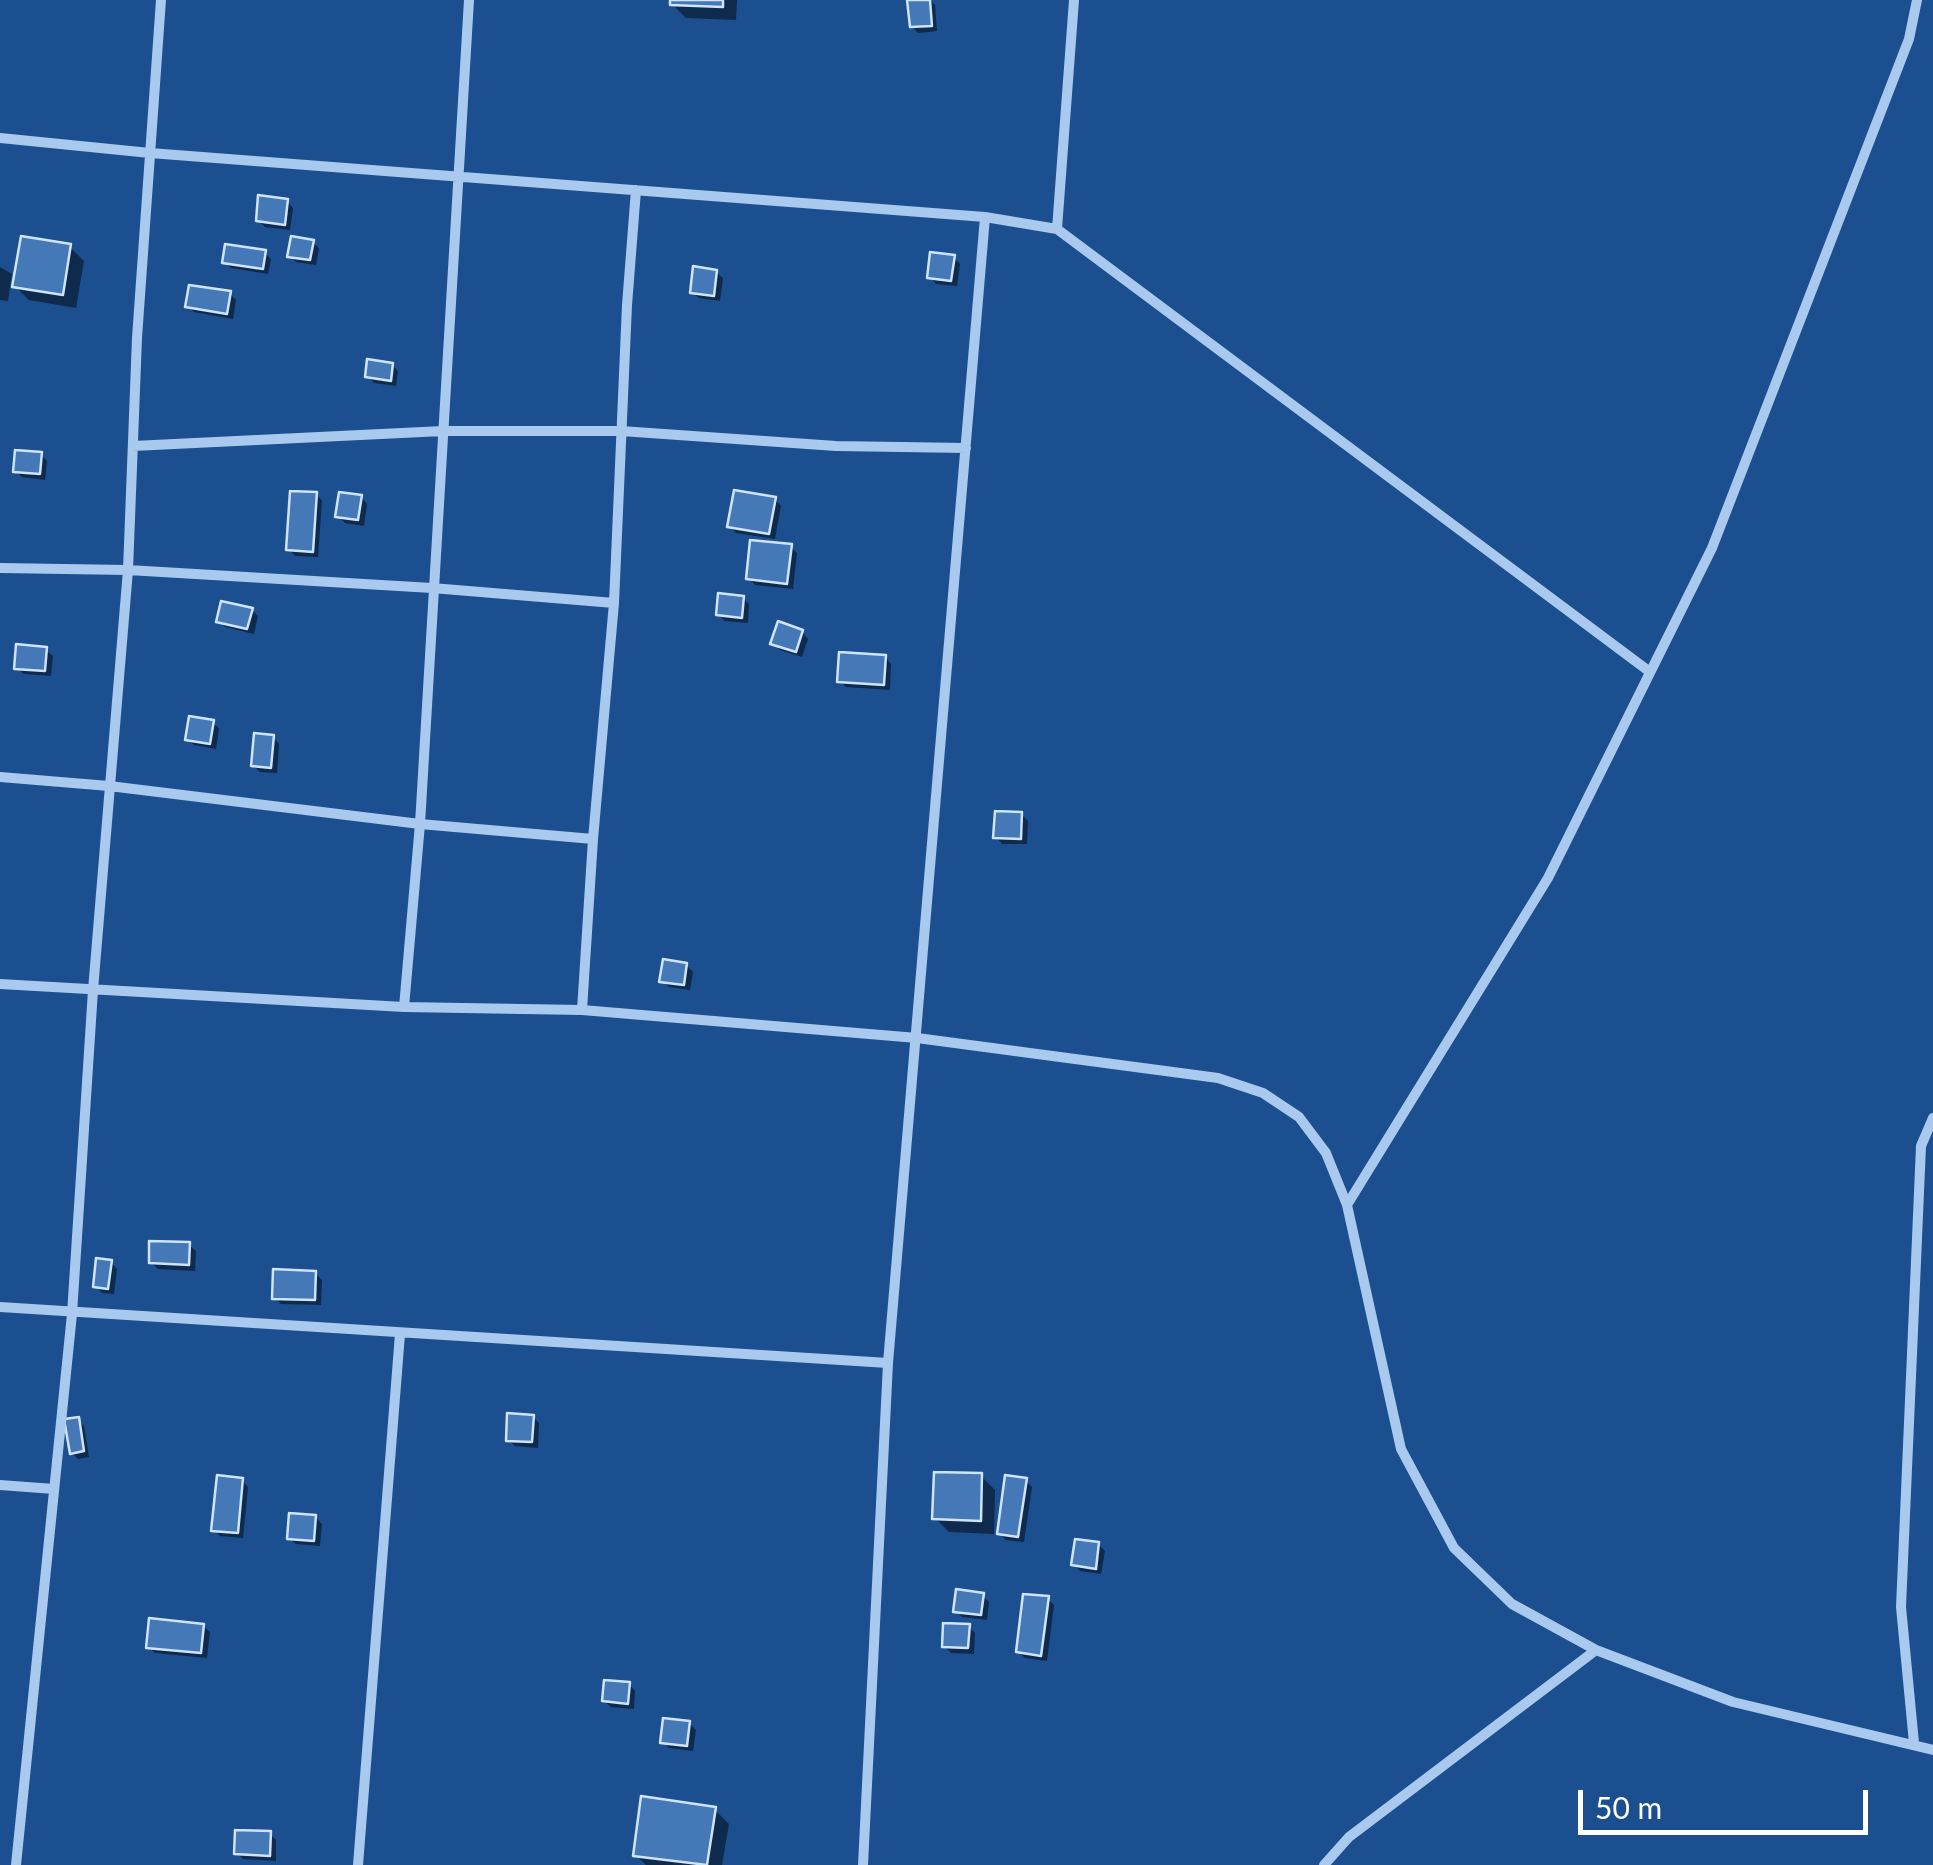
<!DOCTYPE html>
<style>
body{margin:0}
#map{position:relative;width:1933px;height:1865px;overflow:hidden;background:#1b4f8f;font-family:Lato,sans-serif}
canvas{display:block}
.scale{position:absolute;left:1578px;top:1790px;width:290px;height:45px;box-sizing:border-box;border:5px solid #fff;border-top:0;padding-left:12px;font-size:30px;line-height:35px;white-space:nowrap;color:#fff;-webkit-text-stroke:8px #1b4f8f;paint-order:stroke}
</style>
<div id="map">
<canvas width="1933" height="1865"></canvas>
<div class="scale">50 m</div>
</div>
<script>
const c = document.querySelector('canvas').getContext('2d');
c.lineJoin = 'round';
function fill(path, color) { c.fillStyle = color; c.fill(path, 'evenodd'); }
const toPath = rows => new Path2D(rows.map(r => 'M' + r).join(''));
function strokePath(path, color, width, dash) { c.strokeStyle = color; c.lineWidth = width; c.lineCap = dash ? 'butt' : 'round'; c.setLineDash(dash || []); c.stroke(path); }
const shadow = toPath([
 [672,0,737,0,736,20,686,18,672,4],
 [920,0,930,0,935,5,937,31,918,33,912,26],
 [287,201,293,208,290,230,265,227,258,220],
 [312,242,319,248,316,265,296,262,290,256],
 [70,247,84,261,76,308,29,300,15,286],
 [265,253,271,259,268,274,231,268,225,262],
 [953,257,960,264,957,286,936,284,930,277],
 [0,267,12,274,8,301,0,300],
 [716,272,723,278,720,301,699,298,692,292],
 [230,294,236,300,233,319,194,312,188,306],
 [392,365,398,371,396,386,374,383,368,376],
 [41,455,47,461,45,480,22,477,15,471],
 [316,494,322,501,318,557,295,556,289,549],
 [361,497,367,504,364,526,345,523,338,516],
 [775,499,781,506,775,539,736,533,730,527],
 [790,546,797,553,793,589,755,585,749,578],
 [743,598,749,604,748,623,725,621,718,614],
 [252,610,258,616,254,634,225,627,219,621],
 [802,632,808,639,802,657,780,650,773,643],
 [46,650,53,656,51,676,24,674,17,668],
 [885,657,891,664,890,690,846,687,840,681],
 [213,722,219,729,216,749,194,745,188,739],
 [273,737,279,744,277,773,260,772,253,765],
 [1021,814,1028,821,1027,844,1002,844,996,837],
 [686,965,693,972,690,990,669,987,662,981],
 [189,1245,196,1251,195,1271,158,1269,151,1262],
 [111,1262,117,1269,114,1294,102,1293,95,1286],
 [315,1273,322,1280,321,1305,281,1304,275,1298],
 [533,1417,539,1423,538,1448,515,1446,508,1440],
 [78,1420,84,1426,89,1457,78,1459,72,1453],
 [981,1476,995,1490,994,1534,949,1532,935,1518],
 [242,1480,248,1487,243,1538,220,1536,214,1530],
 [1026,1481,1032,1487,1024,1542,1006,1540,999,1533],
 [315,1517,322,1524,320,1546,296,1544,289,1538],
 [1098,1544,1105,1551,1101,1574,1080,1571,1074,1564],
 [983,1596,989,1602,987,1620,962,1617,956,1611],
 [1048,1599,1054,1605,1047,1661,1025,1658,1018,1651],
 [203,1626,210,1632,207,1658,155,1653,149,1647],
 [969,1627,975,1633,974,1654,951,1653,944,1646],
 [629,1684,635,1691,634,1709,611,1707,604,1701],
 [689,1723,696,1730,693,1751,669,1748,663,1742],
 [714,1809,729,1824,722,1865,646,1865,636,1855],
 [270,1834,276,1840,276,1861,243,1859,237,1853]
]);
const building = toPath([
 [670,0,723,0,723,7,670,5,670,0],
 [907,0,930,0,932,26,910,27,907,0],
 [258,195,288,199,285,225,256,221,258,195],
 [21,236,71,244,63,295,12,287,21,236],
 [291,236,314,240,310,260,287,257,291,236],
 [225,244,266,250,263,269,222,263,225,244],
 [930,252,955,255,951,281,927,278,930,252],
 [693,266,717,270,714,296,690,293,693,266],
 [189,285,231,291,227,314,185,307,189,285],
 [367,359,393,363,391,381,365,377,367,359],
 [15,450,42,452,40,474,13,472,15,450],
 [734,490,776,497,769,534,727,527,734,490],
 [290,491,317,492,313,552,286,550,290,491],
 [339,492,362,495,358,520,335,517,339,492],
 [750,540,792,544,787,584,746,579,750,540],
 [718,593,744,596,742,618,716,615,718,593],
 [221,601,253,608,247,629,216,622,221,601],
 [778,621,803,630,796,652,770,644,778,621],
 [16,644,47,647,45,671,14,669,16,644],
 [839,652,886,655,884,685,837,682,839,652],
 [189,716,214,720,210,744,185,740,189,716],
 [254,733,274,735,271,768,251,766,254,733],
 [995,811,1022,812,1021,839,993,838,995,811],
 [663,959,687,963,684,985,659,982,663,959],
 [149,1241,190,1242,189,1265,149,1263,149,1241],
 [96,1258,112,1260,108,1289,93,1287,96,1258],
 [273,1269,316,1271,315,1300,272,1299,273,1269],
 [507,1413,534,1415,532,1442,506,1441,507,1413],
 [79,1417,84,1451,70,1454,64,1419,79,1417],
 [934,1472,982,1473,981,1521,932,1519,934,1472],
 [217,1475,243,1478,238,1533,211,1531,217,1475],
 [1005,1475,1027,1478,1018,1537,997,1534,1005,1475],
 [289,1513,316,1515,314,1541,287,1539,289,1513],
 [1075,1539,1099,1542,1096,1569,1071,1565,1075,1539],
 [956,1589,984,1593,981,1615,953,1612,956,1589],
 [1023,1594,1049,1596,1041,1656,1016,1652,1023,1594],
 [149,1618,204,1624,201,1653,146,1648,149,1618],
 [943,1623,970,1624,968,1648,942,1647,943,1623],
 [604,1680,630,1682,628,1704,602,1701,604,1680],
 [663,1718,690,1721,687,1746,660,1743,663,1718],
 [641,1796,716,1807,707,1865,633,1856,641,1796],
 [235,1830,271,1831,270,1856,234,1854,235,1830]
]);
const street = toPath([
 [0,138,150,153,985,217,1057,229,1650,672],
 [1057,229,1074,0],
 [133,446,443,431,621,431,836,446,966,448],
 [0,568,128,570,432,588,614,603],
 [0,777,109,786,420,824,593,839],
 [0,984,404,1007,582,1010,917,1038,1218,1078,1263,1093,1299,1117,1326,1153,1347,1205,1401,1449,1454,1548,1512,1604,1596,1650,1733,1702,1933,1750],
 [404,1007,420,824,469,0],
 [582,1010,593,839,614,603,627,305,636,190],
 [1347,1205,1548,878,1712,548,1909,39,1917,0],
 [0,1307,888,1363],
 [0,1485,54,1489],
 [1914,1743,1901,1607,1921,1146,1933,1118],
 [16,1865,72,1314,93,990,128,570,137,338,161,0],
 [358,1865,400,1334],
 [863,1865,888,1363,985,217],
 [1324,1865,1349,1837,1596,1650]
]);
fill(shadow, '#0007');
fill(building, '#4478b7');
strokePath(building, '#cfe3fa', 2.5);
strokePath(street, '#a9c9ee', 10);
</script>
